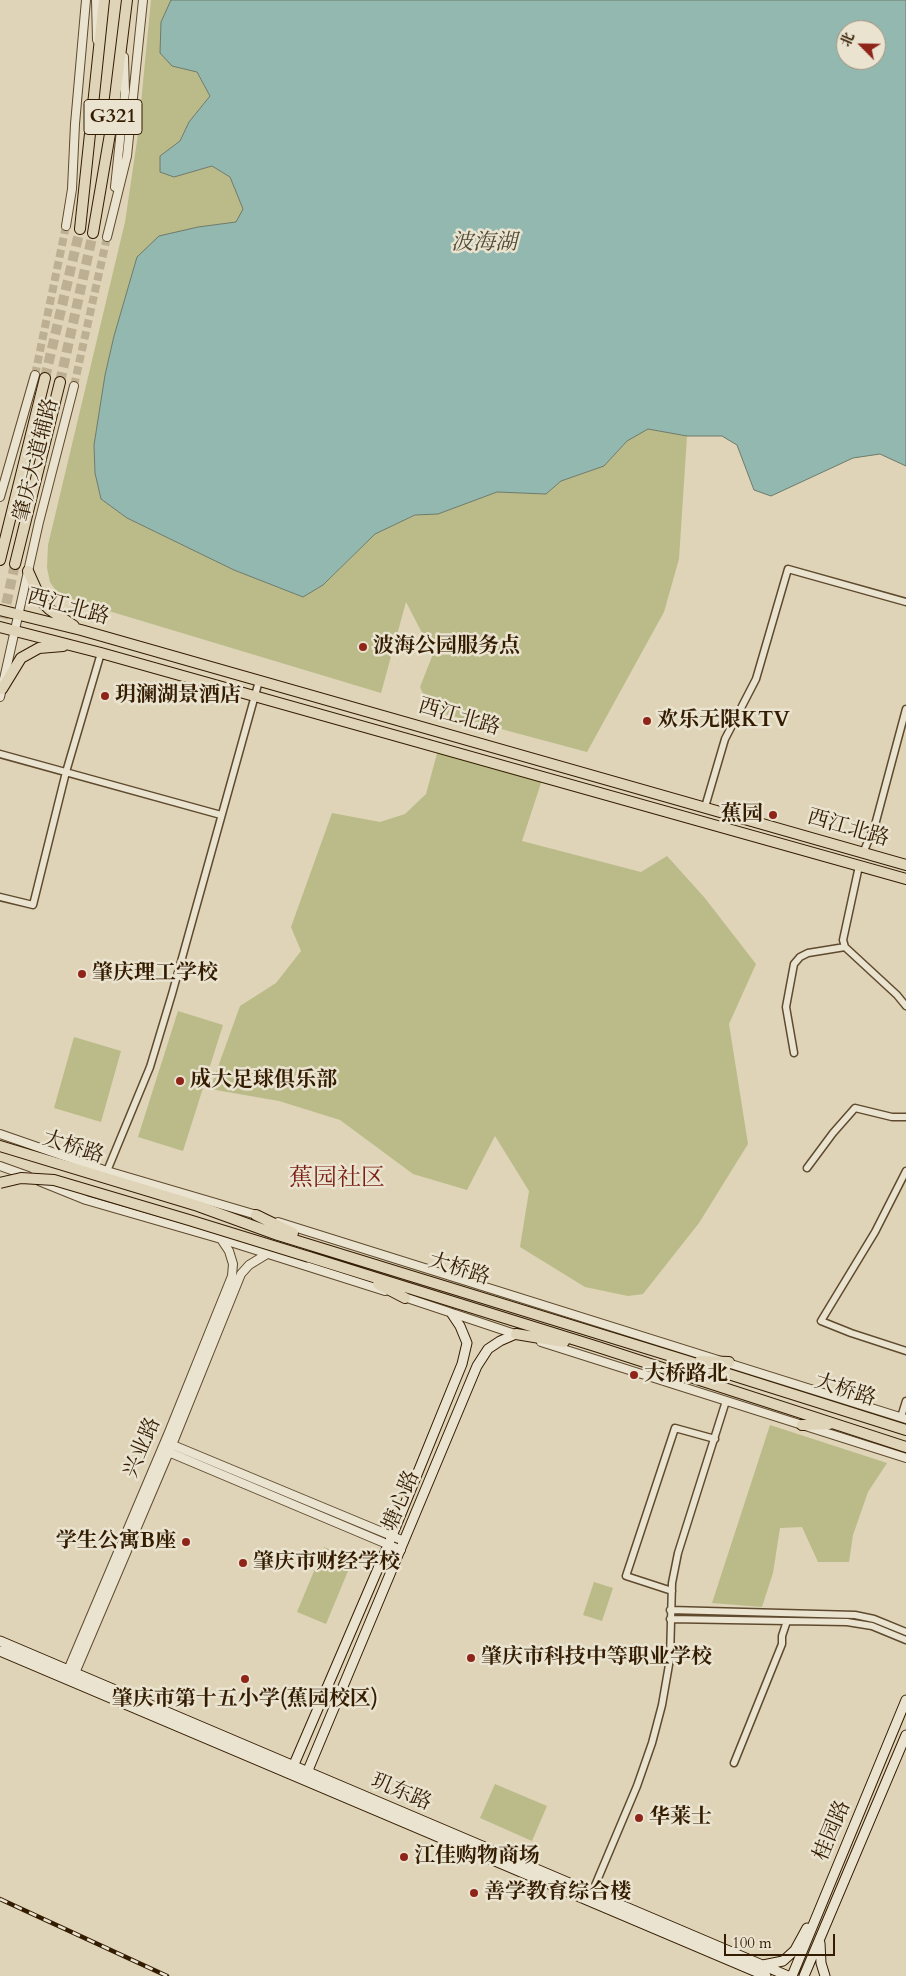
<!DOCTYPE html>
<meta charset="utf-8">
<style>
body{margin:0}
#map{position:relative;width:906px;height:1976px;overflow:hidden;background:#dfd4b7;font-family:Cardo,"Noto Serif SC",serif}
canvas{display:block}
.north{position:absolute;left:836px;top:20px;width:50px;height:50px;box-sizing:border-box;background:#eae3d0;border:1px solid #a1937d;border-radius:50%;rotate:293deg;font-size:14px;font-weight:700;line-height:20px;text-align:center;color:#341c00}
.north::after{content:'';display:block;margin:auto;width:18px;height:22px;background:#8f2418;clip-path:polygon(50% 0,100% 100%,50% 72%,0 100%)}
.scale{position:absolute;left:724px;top:1934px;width:111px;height:22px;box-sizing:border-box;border:2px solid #341c00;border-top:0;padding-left:6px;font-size:15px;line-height:18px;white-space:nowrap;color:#341c00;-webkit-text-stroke:4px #eae3d0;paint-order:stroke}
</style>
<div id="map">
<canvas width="906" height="1976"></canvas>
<div class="north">北</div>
<div class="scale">100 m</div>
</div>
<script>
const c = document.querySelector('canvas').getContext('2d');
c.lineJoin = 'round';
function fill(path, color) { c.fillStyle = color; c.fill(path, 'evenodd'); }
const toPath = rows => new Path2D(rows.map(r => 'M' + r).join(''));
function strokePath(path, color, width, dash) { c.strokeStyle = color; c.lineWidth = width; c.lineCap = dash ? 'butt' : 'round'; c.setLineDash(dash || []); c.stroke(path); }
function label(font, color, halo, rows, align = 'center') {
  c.font = font + ' Cardo,"Noto Serif SC",serif'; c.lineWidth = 5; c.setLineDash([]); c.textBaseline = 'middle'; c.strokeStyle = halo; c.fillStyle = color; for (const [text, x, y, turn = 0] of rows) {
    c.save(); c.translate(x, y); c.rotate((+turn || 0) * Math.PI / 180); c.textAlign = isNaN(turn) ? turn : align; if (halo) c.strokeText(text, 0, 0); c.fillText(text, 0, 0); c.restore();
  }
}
const green = toPath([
 [151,0,171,0,161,22,172,66,197,72,210,96,189,122,180,141,160,156,174,177,212,166,230,177,243,209,236,222,198,227,137,257,114,336,105,375,94,445,95,473,101,499,127,518,234,570,303,597,323,585,375,534,416,515,438,514,497,492,546,494,561,481,604,466,627,441,648,429,687,436,679,559,664,612,587,752,430,710,420,687,433,654,406,602,381,693,79,602,56,591,50,582,47,568,48,545,125,222,138,134],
 [438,750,542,780,522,841,641,872,667,856,704,897,756,964,729,1024,748,1144,699,1223,643,1294,628,1296,585,1287,520,1247,529,1191,495,1136,467,1190,413,1174,340,1120,279,1101,210,1089,240,1006,276,983,301,951,291,927,332,813,380,822,405,814,426,794],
 [178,1011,223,1025,183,1151,138,1137],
 [74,1037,121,1051,101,1122,54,1108],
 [770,1425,887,1463,868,1492,853,1535,849,1562,818,1562,802,1527,780,1528,773,1573,762,1607,712,1603],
 [324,1547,353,1559,326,1624,297,1612],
 [594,1582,613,1588,602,1621,583,1615],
 [495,1784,547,1806,532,1841,480,1818]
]);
const water = toPath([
 [171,0,906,0,906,466,880,454,853,458,771,496,754,490,737,445,722,436,687,436,648,429,627,441,604,466,561,481,546,494,497,492,438,514,415,515,375,534,323,585,303,597,234,570,127,518,101,499,95,473,94,445,105,375,114,336,137,257,159,236,198,227,236,222,243,209,230,177,212,166,174,177,160,172,160,156,180,141,189,122,210,96,197,72,172,66,160,53,161,22,171,0],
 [846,30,876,30,876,60,846,60,846,30]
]);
const tertiaryTunnel = toPath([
 [35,375,66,226],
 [74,386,107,237]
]);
const trunkTunnel = toPath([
 [45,378,80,229],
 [60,382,93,233],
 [0,633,15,564]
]);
const minor = toPath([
 [0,754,221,815],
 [705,807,725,739,756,679,788,569,906,602],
 [863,853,875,825,906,709],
 [859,866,843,940,845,947,897,995,906,1006],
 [0,897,33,905,66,772,101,653],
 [794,1053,786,1007,794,964,800,957,808,953,845,947],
 [807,1168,833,1133,855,1108,892,1117,906,1117],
 [107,1171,150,1067,172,994,259,681],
 [906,1171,875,1232,821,1321,851,1333,906,1351],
 [901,1417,906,1401],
 [672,1591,626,1576,675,1428,715,1439],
 [670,1610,855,1615,874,1619,906,1632],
 [670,1619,847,1622,872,1626,906,1640],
 [734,1763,782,1644,782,1636,787,1621],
 [591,1895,637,1786,652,1743,662,1705,670,1659,672,1583,678,1553,726,1401]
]);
const tertiary = toPath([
 [96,0,97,40],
 [115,187,125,92,124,57],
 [66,226,72,189,75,124,86,0],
 [107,237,127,156,143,0],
 [0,497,35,375],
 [0,697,39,522,74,386],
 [0,1134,107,1171,260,1216],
 [0,1166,28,1176],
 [39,1181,86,1200,221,1239,385,1291],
 [278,1222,906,1419],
 [401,1296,518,1335],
 [541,1342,906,1458],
 [168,1443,404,1541],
 [166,1451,401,1550],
 [68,1670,169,1432,232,1276,233,1264,229,1251,221,1239],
 [75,1673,172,1445,241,1274,249,1265,267,1254]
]);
const secondary = toPath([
 [0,1641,788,1976],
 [0,1651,766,1976],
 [292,1769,392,1536,462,1364,467,1343,460,1326,452,1314],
 [306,1775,477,1366,488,1349,500,1341,516,1334],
 [820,1943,821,1963,825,1976],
 [763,1965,783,1961,795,1950,807,1928],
 [792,1976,906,1700],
 [804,1976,906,1735]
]);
const primary = toPath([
 [28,571,42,602,49,609,74,626],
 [0,610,81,630,906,865],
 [0,627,101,653,906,879],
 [2,689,21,658,39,648,63,646],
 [0,1146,198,1206,278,1235,684,1360,906,1430],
 [256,1215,293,1233],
 [309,1257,598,1347,906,1447],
 [378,1284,405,1298],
 [516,1334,564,1342],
 [700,1361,729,1362],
 [802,1425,829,1424]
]);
const trunk = toPath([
 [80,229,104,0],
 [93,233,112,122,127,0],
 [0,560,45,378],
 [15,564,60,382]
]);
const rail = toPath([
 [0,1899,167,1976]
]);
const primaryBridge = toPath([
 [0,1183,21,1178,54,1180,189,1220,309,1257]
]);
const markers = [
 [363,647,5,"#8f2418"],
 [105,696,5,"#8f2418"],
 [647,721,5,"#8f2418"],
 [773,815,5,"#8f2418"],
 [82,974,5,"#8f2418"],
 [180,1081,5,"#8f2418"],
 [634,1375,5,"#8f2418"],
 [186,1542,5,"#8f2418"],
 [243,1563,5,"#8f2418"],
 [471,1658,5,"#8f2418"],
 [245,1679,5,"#8f2418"],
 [639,1818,5,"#8f2418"],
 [404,1857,5,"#8f2418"],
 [474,1893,5,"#8f2418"]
];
const shields = [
 [113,117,58]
];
const shieldNames = [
 ["G321",113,117]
];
const streetNames = [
 ["肇庆大道辅路",37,460,-76],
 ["西江北路",68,608,15],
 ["西江北路",459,718,16],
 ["西江北路",848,829,16],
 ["大桥路",73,1148,18],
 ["大桥路",459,1270,17],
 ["大桥路",845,1391,18],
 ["兴业路",143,1448,-67],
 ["塘心路",402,1501,-67],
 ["玑东路",401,1793,23],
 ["桂园路",833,1831,-67]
];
const poiNames = [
 ["波海公园服务点",373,647],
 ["玥澜湖景酒店",115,696],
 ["欢乐无限KTV",657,721],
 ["蕉园",763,815,"right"],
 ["肇庆理工学校",92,974],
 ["成大足球俱乐部",190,1081],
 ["大桥路北",644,1375],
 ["学生公寓B座",176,1542,"right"],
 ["肇庆市财经学校",253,1563],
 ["肇庆市科技中等职业学校",481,1658],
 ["肇庆市第十五小学(蕉园校区)",245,1700,"center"],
 ["华莱士",649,1818],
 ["江佳购物商场",414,1857],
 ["善学教育综合楼",484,1893]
];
const waterNames = [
 ["波海湖",484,244]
];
const quarterNames = [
 ["蕉园社区",337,1179]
];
fill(green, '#babb89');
fill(water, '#93b8b0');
strokePath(water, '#6d7a6a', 1);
strokePath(tertiaryTunnel, '#bdaf92', 8, [8, 4]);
strokePath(trunkTunnel, '#bdaf92', 10, [10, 5]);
strokePath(minor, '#5f4a2e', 9);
strokePath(tertiary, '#5f4a2e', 10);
strokePath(secondary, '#341c00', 11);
strokePath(primary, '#341c00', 12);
strokePath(trunk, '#341c00', 12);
strokePath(minor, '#eae3d0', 6);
strokePath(tertiary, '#eae3d0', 8);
strokePath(secondary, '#eae3d0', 9);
strokePath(primary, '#dfd4b7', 10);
strokePath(trunk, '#dfd4b7', 10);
strokePath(rail, '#341c00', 4.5);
strokePath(rail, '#eae3d0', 2.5, [8]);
strokePath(primaryBridge, '#341c00', 12, []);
strokePath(primaryBridge, '#dfd4b7', 10);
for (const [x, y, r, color] of markers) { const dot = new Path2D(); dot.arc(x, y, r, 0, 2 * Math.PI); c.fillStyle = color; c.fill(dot); strokePath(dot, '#eae3d0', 2); }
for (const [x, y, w] of shields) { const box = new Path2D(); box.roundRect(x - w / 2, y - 17.5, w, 35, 4); c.fillStyle = '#eae3d0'; c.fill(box); strokePath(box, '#341c00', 1); }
label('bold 20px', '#341c00', null, shieldNames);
label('21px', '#341c00', '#eae3d0', streetNames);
label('bold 21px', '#341c00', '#eae3d0', poiNames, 'left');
label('italic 22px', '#504b35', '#eae3d0', waterNames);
label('24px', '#7a1f14', '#eae3d0', quarterNames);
</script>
